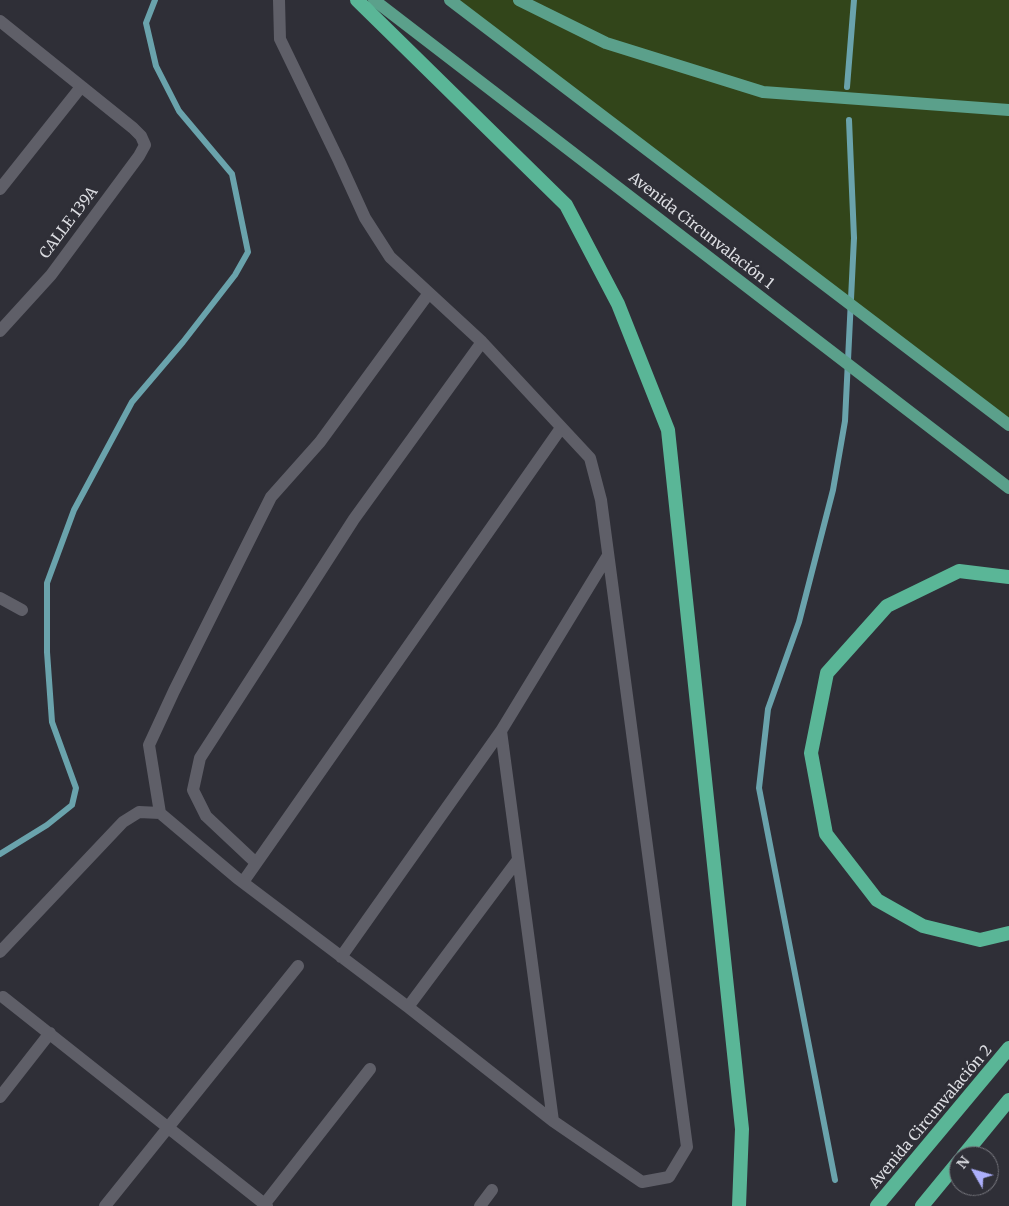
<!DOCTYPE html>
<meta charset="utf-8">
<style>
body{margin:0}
#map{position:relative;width:1009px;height:1206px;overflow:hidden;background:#2f2f37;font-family:Merriweather,serif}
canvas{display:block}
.north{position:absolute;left:949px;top:1146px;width:50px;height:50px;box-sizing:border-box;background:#2f2f37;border:1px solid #74747b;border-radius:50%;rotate:308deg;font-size:14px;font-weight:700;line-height:20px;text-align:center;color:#dbdce1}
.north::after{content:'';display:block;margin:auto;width:18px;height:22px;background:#acaffb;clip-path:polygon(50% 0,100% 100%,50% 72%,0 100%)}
</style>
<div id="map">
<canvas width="1009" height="1206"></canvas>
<div class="north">N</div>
</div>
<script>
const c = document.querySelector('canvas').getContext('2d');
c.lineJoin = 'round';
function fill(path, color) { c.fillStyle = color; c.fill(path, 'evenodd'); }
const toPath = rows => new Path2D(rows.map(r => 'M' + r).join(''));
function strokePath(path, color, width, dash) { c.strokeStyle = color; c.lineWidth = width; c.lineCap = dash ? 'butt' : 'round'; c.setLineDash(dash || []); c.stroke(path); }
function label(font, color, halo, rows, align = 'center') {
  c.font = font + ' Merriweather,serif'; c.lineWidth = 5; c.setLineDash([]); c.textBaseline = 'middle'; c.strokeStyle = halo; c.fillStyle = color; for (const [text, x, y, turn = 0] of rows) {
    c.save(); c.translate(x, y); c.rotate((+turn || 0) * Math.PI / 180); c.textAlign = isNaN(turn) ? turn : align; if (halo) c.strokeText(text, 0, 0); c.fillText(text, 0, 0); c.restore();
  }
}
const green = toPath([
 [450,0,1009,0,1009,425]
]);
const stream = toPath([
 [847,87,854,0],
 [0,854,47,825,72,805,76,788,52,722,47,652,47,583,74,510,132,402,183,342,235,275,248,252,232,174,179,111,156,66,146,23,155,0],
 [835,1180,759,788,768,709,799,622,833,490,845,421,854,238,849,120]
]);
const minor = toPath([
 [0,21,133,128,141,136,145,145,139,156,51,275,0,331],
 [0,189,81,87],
 [0,598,22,610],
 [501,731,553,1121],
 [160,813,149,745,174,691,271,497,320,442,429,293],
 [256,863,206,816,193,790,200,758,354,519,482,342],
 [243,882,561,428],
 [0,952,123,822,139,812,160,813,237,878,408,1007,553,1121,642,1182,669,1177,687,1147,601,500,590,458,482,342,390,257,365,218,339,161,280,39,279,0],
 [341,957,501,731,607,557],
 [3,997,267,1206],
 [408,1007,517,861],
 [0,1097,50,1033],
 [105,1206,298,966],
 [263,1206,370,1069],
 [480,1206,492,1190]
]);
const primary = toPath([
 [374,0,1009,488],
 [450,0,1009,425],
 [519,0,606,43,763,92,1009,110]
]);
const trunk = toPath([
 [357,0,566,205,618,304,668,430,742,1129,739,1206],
 [1009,577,959,571,887,606,827,673,811,753,826,834,877,900,923,926,980,940,1009,933],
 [963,1156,1009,1100],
 [877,1206,1009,1048],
 [922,1206,959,1161]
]);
const streetNames = [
 ["CALLE 139A",69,223,-53],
 ["Avenida Circunvalación 1",701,231,38],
 ["Avenida Circunvalación 2",931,1117,-50]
];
fill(green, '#32451a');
strokePath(stream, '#6aa3ac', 6);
strokePath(minor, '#5f5f68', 12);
strokePath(primary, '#5ba08b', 12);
strokePath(trunk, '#5ab697', 14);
label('15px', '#dbdce1', '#2f2f37', streetNames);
</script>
